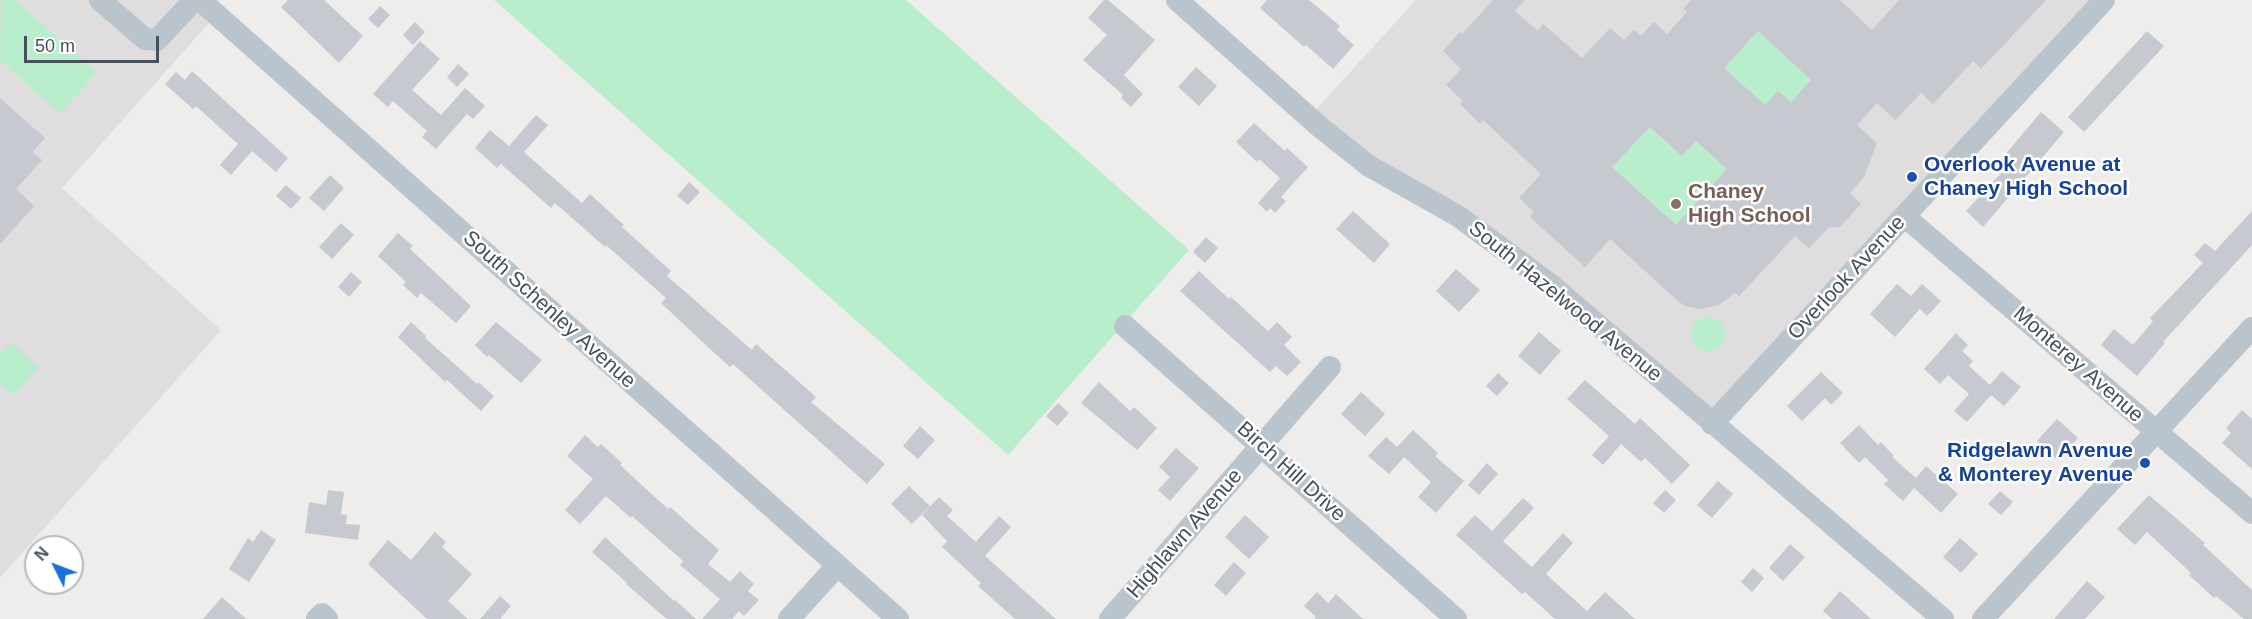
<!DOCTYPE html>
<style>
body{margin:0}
#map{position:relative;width:2252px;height:619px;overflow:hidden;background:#efecec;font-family:Arial,sans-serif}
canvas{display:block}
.north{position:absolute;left:24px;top:535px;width:60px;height:60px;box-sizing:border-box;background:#fff;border:2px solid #b5b9bd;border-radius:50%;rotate:312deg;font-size:16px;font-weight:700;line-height:24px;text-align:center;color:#45505a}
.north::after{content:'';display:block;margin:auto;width:21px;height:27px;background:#1970dd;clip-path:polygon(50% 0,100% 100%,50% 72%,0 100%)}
.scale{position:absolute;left:24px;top:36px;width:135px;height:27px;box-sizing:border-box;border:3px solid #45505a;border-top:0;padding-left:8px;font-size:18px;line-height:21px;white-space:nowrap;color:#45505a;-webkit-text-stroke:4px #fff;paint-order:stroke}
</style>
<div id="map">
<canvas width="2252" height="619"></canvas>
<div class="north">N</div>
<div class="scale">50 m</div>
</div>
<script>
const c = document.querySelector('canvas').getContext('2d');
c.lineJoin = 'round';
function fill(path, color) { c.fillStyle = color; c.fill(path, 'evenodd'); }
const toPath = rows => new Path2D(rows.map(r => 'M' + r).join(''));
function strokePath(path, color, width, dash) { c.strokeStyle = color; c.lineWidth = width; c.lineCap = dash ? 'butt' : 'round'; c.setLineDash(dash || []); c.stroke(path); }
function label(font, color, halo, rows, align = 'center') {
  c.font = font + ' Arial,sans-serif'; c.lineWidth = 5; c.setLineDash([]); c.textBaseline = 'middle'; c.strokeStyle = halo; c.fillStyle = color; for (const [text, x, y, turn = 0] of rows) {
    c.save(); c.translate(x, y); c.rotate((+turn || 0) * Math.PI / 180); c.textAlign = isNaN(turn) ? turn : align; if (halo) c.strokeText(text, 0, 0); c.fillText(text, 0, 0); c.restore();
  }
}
const education = toPath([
 [0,0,200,0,217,14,62,188,221,330,0,578],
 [1416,0,2104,0,1712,424,1550,284,1309,117]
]);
const green = toPath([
 [1,0,15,0,97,72,60,114,0,60],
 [494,0,906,0,1189,250,1008,455],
 [1758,31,1814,82,1805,86,1791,102,1778,91,1765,105,1722,66],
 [1650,127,1682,156,1696,141,1727,169,1676,225,1612,167],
 '1691 334a17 17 0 1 1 34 0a17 17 0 1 1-34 0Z',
 [11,343,39,367,13,395,0,383,0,355]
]);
const building = toPath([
 [288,0,324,0,363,36,339,63,281,7],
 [1104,0,1108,0,1155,40,1124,75,1143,94,1131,107,1121,98,1123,95,1083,60,1107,35,1088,18],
 [1267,0,1309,0,1340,26,1337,30,1354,45,1333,69,1306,45,1304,47,1260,8],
 [1493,0,1525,0,1515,11,1538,31,1543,24,1582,58,1610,28,1624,40,1634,30,1641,36,1654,22,1667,34,1687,12,1683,9,1691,0,1840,0,1872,30,1899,0,2046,0,1981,69,1973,61,1933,104,1921,93,1895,120,1877,103,1857,125,1877,143,1864,177,1850,193,1861,204,1840,227,1829,227,1809,248,1795,236,1739,296,1735,293,1719,305,1700,309,1685,306,1678,301,1610,239,1585,267,1530,217,1534,212,1519,198,1541,174,1483,120,1480,124,1460,104,1463,101,1446,85,1461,69,1443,51,1460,32,1462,34],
 [1758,31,1811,80,1791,102,1778,91,1765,105,1724,68],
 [1650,127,1682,156,1696,141,1727,169,1676,225,1612,167],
 [380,6,390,15,378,28,368,19],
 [415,22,425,32,413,45,403,35],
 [2147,31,2164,46,2084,132,2068,117],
 [420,41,440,59,412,90,441,115,465,88,485,106,473,119,467,114,436,149,422,137,427,131,393,101,388,107,373,94],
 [458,64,469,74,457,87,447,77],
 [1196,67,1217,86,1199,106,1178,87],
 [192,71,288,158,276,172,252,151,231,175,220,165,238,144,196,106,193,109,165,84,176,72,185,80],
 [0,98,45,138,32,152,42,160,16,189,34,206,0,244],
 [2041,112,2064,132,1983,227,1966,211,2006,168,1999,162],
 [536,115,548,125,524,152,582,203,590,194,624,225,622,227,671,271,667,276,752,350,756,344,816,397,811,402,885,464,867,484,733,364,730,367,709,348,661,303,666,298,606,245,605,247,555,203,551,208,501,164,497,168,475,148,490,130,509,146],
 [1254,123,1285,151,1287,148,1308,167,1281,197,1286,201,1275,213,1270,208,1267,212,1258,203,1280,178,1259,159,1257,162,1236,142],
 [330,175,344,188,324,211,309,198],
 [689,182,700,192,688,205,677,196],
 [286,185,301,198,291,209,276,196],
 [1353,211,1390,244,1374,263,1336,229],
 [2252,211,2252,245,2163,342,2165,343,2137,376,2101,345,2114,329,2133,345,2153,321,2150,318,2203,263,2194,255,2205,243,2215,251],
 [341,223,354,235,332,259,319,247],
 [398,233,413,246,410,249,471,306,456,323,421,293,417,298,403,285,406,282,378,256],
 [1206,237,1218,248,1205,263,1193,252],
 [1456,269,1480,290,1459,312,1436,291],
 [1199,271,1229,299,1231,297,1268,331,1277,322,1292,337,1284,345,1301,362,1287,376,1276,366,1270,372,1180,291],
 [351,272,362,282,349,297,338,287],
 [1897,284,1911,296,1922,284,1941,301,1927,316,1920,309,1895,337,1870,314],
 [411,322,426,336,425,338,477,384,478,382,494,396,481,411,447,380,445,382,398,337],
 [496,322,542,360,521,383,489,355,487,357,475,345],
 [1539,332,1561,351,1540,375,1518,356],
 [1956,333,1968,345,1962,351,1973,361,1969,366,1990,385,2002,371,2021,387,2004,406,1991,395,1967,422,1954,411,1969,394,1948,375,1940,384,1924,369],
 [1821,372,1843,393,1831,405,1825,398,1802,421,1787,406],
 [1498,373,1509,383,1497,396,1486,386],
 [1585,380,1635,424,1640,418,1690,465,1672,484,1645,458,1641,462,1621,444,1603,465,1592,455,1609,436,1567,399],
 [1099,382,1130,411,1134,407,1157,428,1137,450,1081,403],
 [1361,392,1385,414,1365,436,1341,414],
 [1058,403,1069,413,1057,426,1046,416],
 [2242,410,2252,419,2252,469,2222,443,2231,433,2226,428],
 [2057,419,2078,438,2058,460,2037,441],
 [1859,425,1878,445,1881,442,1894,456,1892,457,1916,478,1926,466,1958,494,1941,513,1914,488,1903,501,1884,484,1888,480,1865,457,1859,463,1840,443],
 [920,426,935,440,918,459,903,446],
 [1413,430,1438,453,1435,456,1464,481,1436,513,1418,497,1431,482,1404,457,1389,474,1368,456,1386,437,1397,447],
 [585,435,598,447,601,444,622,463,620,465,668,509,670,507,719,550,708,564,730,582,740,571,754,584,748,591,759,600,744,616,739,611,732,619,702,619,720,599,680,565,683,561,632,516,631,518,606,496,580,524,565,510,593,479,567,456],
 [1176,448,1199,468,1170,501,1158,490,1170,477,1159,467],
 [1487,463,1498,474,1479,495,1468,485],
 [1718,481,1733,494,1712,518,1697,505],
 [909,486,930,506,912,524,891,504],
 [328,490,344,492,341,514,347,515,346,524,360,525,358,540,305,533,309,502,326,505],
 [1665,490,1676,500,1664,513,1653,503],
 [2000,491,2013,502,2001,515,1988,504],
 [2149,495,2205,543,2203,545,2252,590,2252,619,2244,619,2216,596,2214,598,2189,575,2191,573,2147,532,2135,545,2117,529],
 [939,497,953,510,947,516,976,542,999,516,1011,527,985,556,1056,619,1015,619,978,586,981,583,942,547,947,541,922,515],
 [1523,498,1534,508,1503,541,1532,567,1563,533,1573,543,1546,574,1587,611,1605,592,1635,619,1555,619,1525,592,1522,594,1456,535,1475,515,1492,531],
 [1245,515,1269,537,1249,559,1225,537],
 [261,530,276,540,249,582,229,569,248,538,253,542],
 [435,532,446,542,442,547,472,574,448,601,468,619,427,619,368,564,388,540,411,560],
 [605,537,674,601,675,600,696,619,667,619,626,584,627,583,592,552],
 [1960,538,1978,554,1961,573,1943,557],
 [1790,544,1805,557,1783,581,1769,568],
 [1234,562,1246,573,1226,596,1214,585],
 [1753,568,1764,578,1752,592,1741,582],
 [2087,581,2105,597,2085,619,2054,619],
 [1840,591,1871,619,1832,619,1823,611],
 [1317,592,1328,603,1336,594,1363,619,1314,619,1316,617,1304,606],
 [500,596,511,606,500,619,480,619],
 [222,597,246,619,203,619]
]);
const minor = toPath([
 [100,0,145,39,157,40,194,0],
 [200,0,898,619],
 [1177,0,1321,128,1369,166,1458,216,1550,284,1943,619],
 [1904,216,2252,513],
 [1125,326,1456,619],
 [1712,424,2104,0],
 [317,619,322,614,327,619],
 [789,619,837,566],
 [1110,619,1330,367],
 [1983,619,2252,328]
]);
const markers = [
 [1912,177,6,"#1a4fb4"],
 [1676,204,6,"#8d6e63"],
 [2145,463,6,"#1a4fb4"]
];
const transitNames = [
 ["Overlook Avenue at",1924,165],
 ["Chaney High School",1924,189],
 ["Ridgelawn Avenue",2133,451,"right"],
 ["& Monterey Avenue",2133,475,"right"]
];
const educationNames = [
 ["Chaney",1688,192],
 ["High School",1688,216]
];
const streetNames = [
 ["Overlook Avenue",1847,278,-47],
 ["South Hazelwood Avenue",1565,302,39],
 ["South Schenley Avenue",549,310,42],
 ["Monterey Avenue",2078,365,41],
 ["Birch Hill Drive",1291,472,42],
 ["Highlawn Avenue",1185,534,-49]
];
fill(education, '#e0ddde');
fill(green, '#b9eecd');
fill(building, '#c6c9cf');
strokePath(minor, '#bac4cc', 22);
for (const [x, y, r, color] of markers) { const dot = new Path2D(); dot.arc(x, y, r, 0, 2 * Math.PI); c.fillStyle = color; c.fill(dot); strokePath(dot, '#fff', 2); }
label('bold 21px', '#164399', '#fff', transitNames, 'left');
label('bold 21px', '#785e54', '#fff', educationNames, 'left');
label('21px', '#45505a', '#fff', streetNames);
</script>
